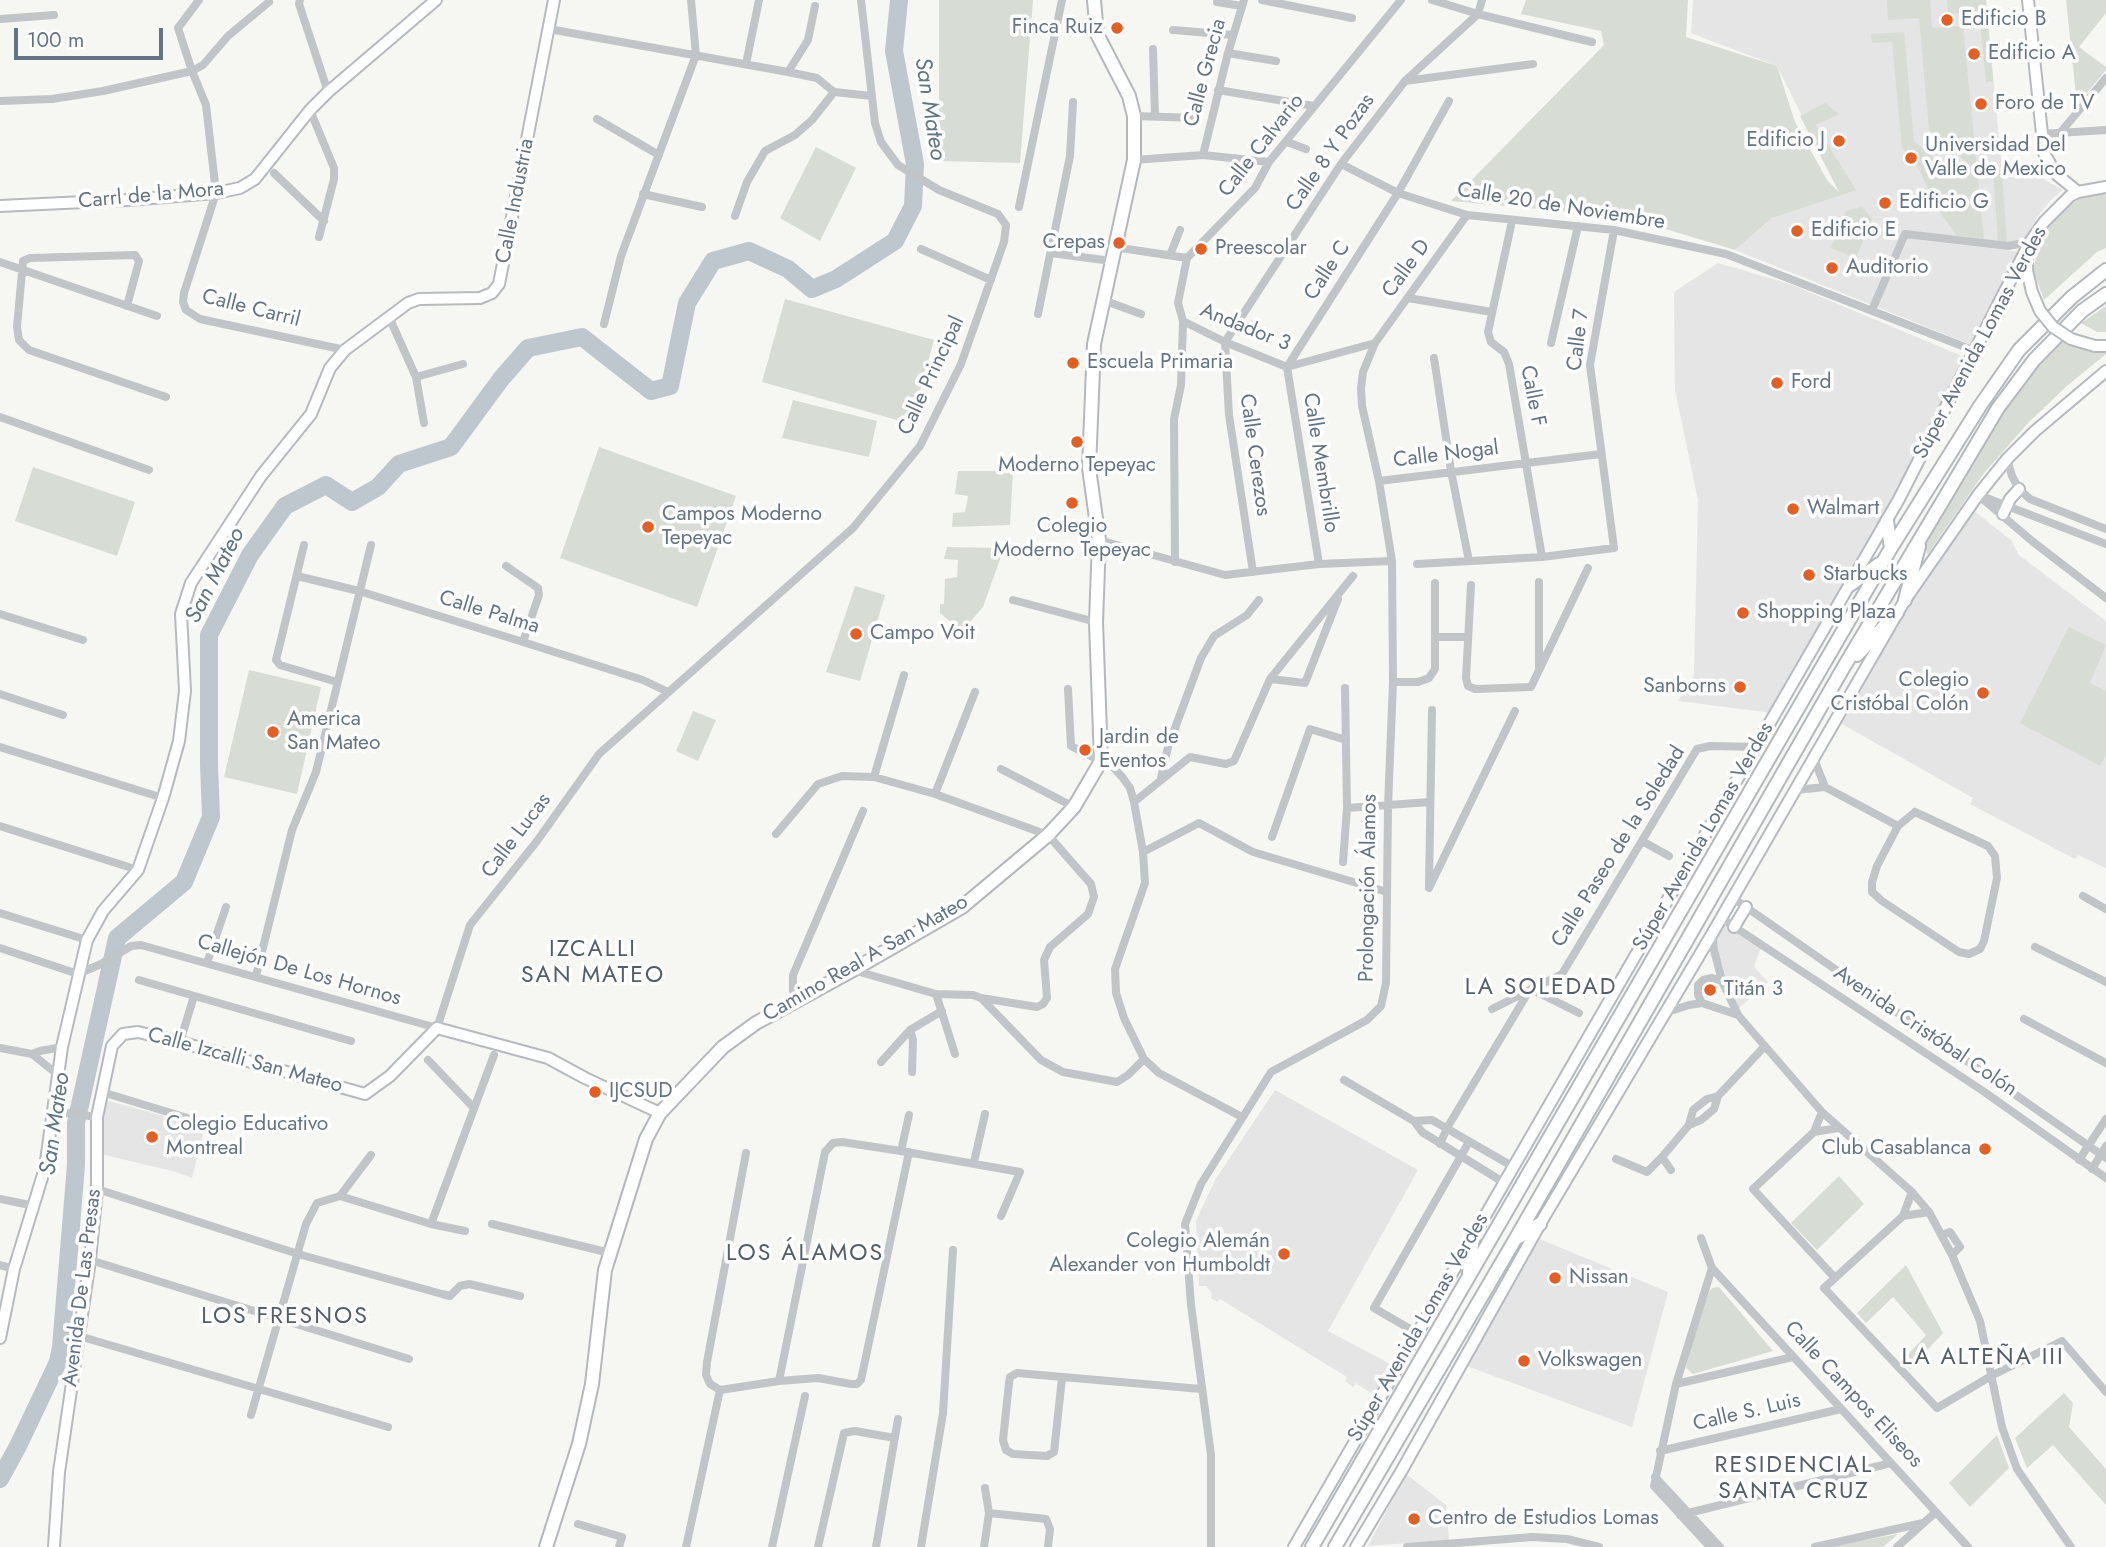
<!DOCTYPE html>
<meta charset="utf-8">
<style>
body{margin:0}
#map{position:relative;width:2106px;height:1547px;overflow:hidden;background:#f6f6f3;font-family:Jost,sans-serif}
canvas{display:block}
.scale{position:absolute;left:14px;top:28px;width:149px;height:32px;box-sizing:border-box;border:4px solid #657484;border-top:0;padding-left:9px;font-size:21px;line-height:24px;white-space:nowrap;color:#657484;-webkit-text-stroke:5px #fff;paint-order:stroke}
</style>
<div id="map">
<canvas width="2106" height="1547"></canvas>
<div class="scale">100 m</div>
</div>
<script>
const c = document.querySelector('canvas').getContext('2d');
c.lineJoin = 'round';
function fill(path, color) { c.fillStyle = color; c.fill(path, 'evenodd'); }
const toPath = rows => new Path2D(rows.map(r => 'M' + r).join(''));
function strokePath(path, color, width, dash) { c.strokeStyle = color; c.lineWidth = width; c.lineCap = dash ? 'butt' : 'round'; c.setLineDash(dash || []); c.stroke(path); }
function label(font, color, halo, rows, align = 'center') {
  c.font = font + ' Jost,sans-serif'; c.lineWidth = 7; c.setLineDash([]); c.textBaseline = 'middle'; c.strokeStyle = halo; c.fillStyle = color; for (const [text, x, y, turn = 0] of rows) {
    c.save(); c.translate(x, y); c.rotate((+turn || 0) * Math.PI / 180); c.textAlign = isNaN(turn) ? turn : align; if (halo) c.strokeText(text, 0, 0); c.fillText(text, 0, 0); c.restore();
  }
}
const built = toPath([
 [1693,0,1986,0,2002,170,2038,170,2045,180,2063,190,2053,198,2037,217,2028,240,2007,243,1957,236,1904,233,1872,305,1735,250,1772,218,1841,194,1777,66,1691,33],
 [1904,238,2021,252,1974,346,1877,307],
 [1718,263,1790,284,1967,358,1890,509,1772,713,1678,701,1694,675,1698,500,1675,390,1674,292],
 [1974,511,2011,540,2019,555,2106,621,2106,868,2078,855,2075,859,1970,804,1973,798,1842,724,1916,592],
 [1721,919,1761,947,1754,967,1768,982,1737,1010,1728,990,1713,934],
 [1275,1090,1418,1170,1328,1331,1394,1366,1377,1397,1356,1383,1353,1387,1345,1381,1347,1377,1220,1299,1217,1302,1211,1298,1212,1293,1206,1286,1199,1286,1196,1221,1215,1180],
 [105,1100,205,1127,192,1178,176,1172,101,1154],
 [1537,1238,1668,1292,1632,1427,1464,1365],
 [1406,1474,1446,1505,1449,1540,1368,1546]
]);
const green = toPath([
 [939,0,1033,0,1020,163,939,161],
 [1526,0,1688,0,1686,37,1777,66,1795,122,1827,180,1839,192,1800,116,1825,103,1839,114,1816,125,1856,190,1772,218,1735,250,1626,217,1451,201,1604,45,1601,31,1521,14],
 [1887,0,1930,0,1932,28,1963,26,1984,239,1957,236,1937,208,1916,163,1902,148,1892,42,1872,43,1871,34,1904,32,1914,141,1960,180,1972,167,1929,130,1919,18,1888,20],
 [1947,0,1986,0,1993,81,1986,82,1979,11,1948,14],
 [2066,0,2106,0,2106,13,2079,47,2106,67,2106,70,2077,105],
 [816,147,856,168,820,241,780,218],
 [1993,170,2002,170,2007,243,1998,242],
 [2106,193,2106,248,2097,252,2044,300,2033,269,2042,236,2062,208,2088,195],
 [1862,207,1872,219,1856,258,1831,248,1846,211],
 [785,299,934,340,911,424,762,382],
 [2106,306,2106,332,2097,332,2081,323],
 [2057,340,2085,348,2106,351,2106,354,2068,385,2030,421,1984,473,1927,555,1925,542,2001,410],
 [793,400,877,421,869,457,782,438],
 [599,447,736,496,697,607,560,558],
 [33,467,135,502,117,556,15,521],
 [958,471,1013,471,1010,525,952,527,953,513,965,512,968,496,955,494],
 [947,547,1004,548,983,607,969,623,959,629,940,613,940,604,944,604,945,579,957,577,958,560,944,559],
 [855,586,885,595,860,681,826,672],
 [2069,627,2106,645,2090,683,2106,691,2106,755,2100,766,2020,723],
 [249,670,321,687,297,794,224,777],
 [693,711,716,720,698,761,676,751],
 [1839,1176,1864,1204,1817,1250,1791,1223],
 [1906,1265,1943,1333,1910,1369,1902,1361,1926,1335,1893,1297,1866,1323,1857,1313],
 [1719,1287,1773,1351,1693,1374,1686,1368,1690,1346,1708,1293,1712,1288],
 [2064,1393,2073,1403,2069,1427,2106,1469,2106,1505,2053,1445,2027,1468,2015,1438],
 [1997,1435,2009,1468,1970,1507,1949,1483],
 [1898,1534,1883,1547,1829,1547]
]);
const river = toPath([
 [0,1479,18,1446,58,1362,61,1347,76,1165,76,1123,117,938,184,882,211,817,209,764,209,635,250,555,285,506,326,485,352,502,378,487,399,464,451,447,501,379,528,348,582,337,651,391,670,386,687,303,713,261,749,251,788,269,812,289,836,279,895,241,913,206,915,164,894,51,899,0]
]);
const street = toPath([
 [199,0,178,28,192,71,206,105,216,193,184,293,183,302,186,310,200,319,345,350],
 [300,0,299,4,328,92],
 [1262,0,1352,18],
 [1432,0,1478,14,1592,42],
 [1217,2,1242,6],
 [0,19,54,15],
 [549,29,788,72,817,78,834,92,872,96],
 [1173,30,1233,35],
 [1153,49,1155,116],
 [1228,53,1276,61],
 [746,64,759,0],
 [788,72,808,40,815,6],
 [1405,81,1533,64],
 [1218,90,1314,106],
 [0,101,52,99,103,91,192,71,203,65,228,36,269,2],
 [310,110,334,168,334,179,319,237],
 [1134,116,1198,118],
 [597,119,659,155],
 [2060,133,2106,78],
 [2042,134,2106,130],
 [1287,142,1306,149],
 [1203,155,1228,53,1244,0],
 [1134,160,1203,155,1269,162],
 [1341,164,1398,193,1467,215,1614,230,1726,254,1975,351],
 [274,173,324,221],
 [643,194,702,207],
 [1019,207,1062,0],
 [735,216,747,182,765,151,795,135,812,120,834,92],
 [1512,221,1488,332,1491,342,1504,352,1509,364,1542,557],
 [1614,230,1590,365,1614,548],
 [1114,247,1187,258],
 [921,249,991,280],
 [1051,253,1111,261],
 [1170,255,1180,230],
 [0,262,157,316],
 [1408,298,1492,312],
 [1103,300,1141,314],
 [127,306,139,261,135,255,30,258,23,261,17,327,19,340,29,350,166,397],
 [1872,310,1905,234,2008,246,2030,242],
 [1038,314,1070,156,1073,102],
 [389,317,416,377,424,423],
 [1183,321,1225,342,1287,367,1375,343],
 [604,324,621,256,696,55,691,0],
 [1551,343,1578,226],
 [1434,358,1451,471,1469,561],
 [416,377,463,364],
 [0,417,149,470],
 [2007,459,2012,476,2019,489,2030,499,2106,529],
 [1379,481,1601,454],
 [1978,495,2032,541,2106,598],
 [1984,497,2106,544],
 [1099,540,1225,575,1319,564,1392,561],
 [304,545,276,660,280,665,337,682],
 [1175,562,1174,419,1181,385,1183,321,1178,303,1187,258,1255,188,1269,162,1401,0],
 [1319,564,1287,367,1398,193,1449,101],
 [1417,564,1542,557,1614,548],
 [506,566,538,588,539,595,523,642],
 [1253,572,1229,415,1225,342,1341,164,1405,81,1478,14,1482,0],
 [297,576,359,591,523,642,643,680,668,692],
 [1471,585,1466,678,1468,686,1475,689,1531,687,1588,568],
 [1013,600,1096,622],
 [0,614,83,640],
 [1435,637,1467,637],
 [1539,667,1539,582],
 [1270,679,1305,683,1338,599],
 [1393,682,1418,682,1429,678,1435,669,1435,583],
 [1068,689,1071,746,1114,768,1123,778,1130,788,1134,802,1143,852,1145,883,1115,969,1116,993,1124,1018,1144,1059,1159,1073,1242,1117],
 [0,694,63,715],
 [0,747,163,798],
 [1814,759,1825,787],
 [1001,769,1074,807],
 [874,777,904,675],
 [1161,778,1168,747,1201,658,1214,636,1247,615,1259,600],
 [1796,790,1825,787,1898,826],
 [935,794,975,692],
 [1134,802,1190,757,1226,764,1234,761,1270,679,1353,576],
 [1347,808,1430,802],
 [1915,812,1988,846,1995,856,1997,878,1984,941,1980,949,1969,954,1959,952,1882,901,1872,892,1872,882,1877,866,1898,826,1915,812],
 [0,826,138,870],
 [776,834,818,784,842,776,874,777,935,794,1048,835,1091,884,1094,897,1088,914,1050,947,1044,960,1047,998,1043,1004,1037,1007,981,998],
 [1272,837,1310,729,1346,740],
 [1642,841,1669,856],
 [1143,852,1199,823,1253,852,1387,892],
 [1343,862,1347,808,1345,688],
 [1429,885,1432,710],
 [1429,888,1515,711],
 [2083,896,2106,909],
 [1733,898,2106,1158],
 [0,913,87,940],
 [1721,918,1983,1091,2106,1178],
 [1712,934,1714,950,1722,981,1738,1015,1822,1112,1912,1192,1929,1212,1952,1255,1980,1321,2002,1427,2017,1469,2071,1547],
 [2035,947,2106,982],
 [0,948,78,974,101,964,131,946,141,945,437,1028,470,925,537,841,599,754,853,528,920,446,961,364,1004,242,1006,225,998,214,939,190,898,165,881,142,875,123,861,0],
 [207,963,226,907],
 [853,970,936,994,973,995,981,998,1041,1060,1063,1072,1117,1082,1128,1075,1144,1059],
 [256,976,292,830,316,772,371,545],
 [139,980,351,1041],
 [1531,989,1579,1013],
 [936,994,955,1054],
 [799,1000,793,991,793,975,863,811],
 [1702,1003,1698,995,1698,985,1703,980,1712,978,1722,981],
 [1492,1009,1562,974,1697,749,1710,746,1758,747],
 [1664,1013,1689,1005,1702,1003,1738,1015],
 [2024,1019,2106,1063],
 [910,1030,913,1040,912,1072],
 [180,1042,194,996],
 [0,1048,32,1054,57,1074],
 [32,1054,40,1051,62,1047],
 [428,1060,473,1107],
 [881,1062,910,1030,942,1011],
 [1344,1080,1414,1121,1422,1132,1503,1182],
 [102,1092,204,1123],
 [52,1111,97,1117],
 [1822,1112,1814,1132,1753,1189,1835,1278],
 [1414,1121,1432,1120,1512,1166],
 [1689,1125,1701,1120,1714,1109,1718,1096,1765,1046],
 [1814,1132,1838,1128],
 [1440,1144,1447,1128,1529,991],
 [901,1151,909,1115],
 [746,1153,707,1362,706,1375,710,1384,720,1390,779,1381,818,1378,851,1384,857,1384,861,1380,909,1152],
 [1616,1159,1647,1172,1662,1157],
 [2079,1160,2106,1119],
 [974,1162,985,1114],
 [2092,1169,2106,1146],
 [1671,1170,1662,1157,1689,1125,1693,1110,1707,1099,1718,1096],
 [97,1189,298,1254,442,1294,450,1296,460,1286,469,1284,520,1296],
 [1912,1192,1903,1216,1824,1288,1937,1408,1993,1375,2062,1341,2106,1392],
 [340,1196,371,1155],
 [0,1199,35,1206],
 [1903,1216,1929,1212],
 [431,1224,494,1055],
 [492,1224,610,1253],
 [1941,1235,1950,1232,1960,1247,1952,1255],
 [1701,1238,1712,1268,1968,1547],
 [90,1260,409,1359],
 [0,1265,14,1269],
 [1417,1333,1374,1308,1469,1142],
 [79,1336,388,1427],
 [1062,1378,1054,1452,1047,1456,1013,1454,1006,1450,1003,1440,1009,1383,1010,1377,1017,1373,1201,1389],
 [779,1381,825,1152,833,1143,842,1142,901,1151,1020,1172,1001,1216],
 [1676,1384,1793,1357],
 [251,1415,306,1224,317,1203,340,1196,431,1224,465,1231],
 [1660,1451,1841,1409],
 [1655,1477,1720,1547],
 [989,1513,1046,1519,1050,1529,1048,1547],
 [1680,1515,1891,1463],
 [578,1524,622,1537,619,1547],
 [686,1547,720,1390],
 [772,1547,805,1396],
 [818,1547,844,1433,855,1431,895,1438],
 [876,1547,898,1419],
 [921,1547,943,1413,953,1250],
 [984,1547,989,1513,985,1488],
 [1211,1547,1211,1455,1191,1305,1185,1224,1201,1184,1271,1072,1367,1020,1381,1006,1386,983,1388,806,1393,682,1392,561,1379,481,1362,406,1361,388,1363,372,1375,343,1467,215],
 [1407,1547,1532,1537,1567,1539,1599,1547],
 [1710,1547,1654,1486,1676,1384,1712,1268],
 [1815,1547,1923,1523],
 [1897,1547,1936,1512]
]);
const secondary = toPath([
 [2028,0,2044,153,2056,174,2078,192],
 [0,206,127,200,216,193,240,188,255,179,310,110,328,92,436,0],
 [2027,251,2027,270,2032,292],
 [2095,346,2106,346],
 [2003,514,2010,499,2019,489],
 [1734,927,1746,907],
 [0,1338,14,1269,45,1168,62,1047,87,940,103,911,138,870,163,798,179,741,185,691,181,614,191,583,261,476,311,414,330,368,345,350,408,303,419,299,480,298,492,293,499,284,554,0],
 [54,1547,59,1472,90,1260,97,1189,97,1117,112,1046,123,1034,138,1032,180,1042,365,1094,390,1076,437,1028,548,1058,585,1078,660,1113],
 [1294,1547,1899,499,2030,242,2044,222,2070,196,2078,192,2106,187],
 [1356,1547,1402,1470,1540,1224,1712,934,1905,600,1978,495,2007,459,2035,431,2106,371]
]);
const primary = toPath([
 [1887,521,1891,548],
 [1850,585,1879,564],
 [1905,600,1919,546],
 [1857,655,1897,613],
 [1517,1238,1540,1224],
 [1469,1273,1473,1235],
 [546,1547,579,1444,592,1384,605,1270,646,1139,660,1113,723,1047,756,1023,853,970,962,907,1048,835,1074,807,1101,761,1096,622,1099,540,1089,468,1094,344,1134,160,1134,116,1129,96,1097,34,1094,0],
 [1312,1547,1891,548,1980,406,2019,350,2072,297,2106,270],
 [1335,1547,1516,1238,1842,670,1998,408,2034,360,2082,311,2106,294]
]);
const secondaryBridge = toPath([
 [2032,292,2040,311,2053,327,2071,339,2095,346]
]);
const markers = [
 [1947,20,7,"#e55f24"],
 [1117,28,7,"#e55f24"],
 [1974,54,7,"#e55f24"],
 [1981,104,7,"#e55f24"],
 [1839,141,7,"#e55f24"],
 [1911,158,7,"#e55f24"],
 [1885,203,7,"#e55f24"],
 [1797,231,7,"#e55f24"],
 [1119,243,7,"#e55f24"],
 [1201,249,7,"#e55f24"],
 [1832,268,7,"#e55f24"],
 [1073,363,7,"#e55f24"],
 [1777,383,7,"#e55f24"],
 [1077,442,7,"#e55f24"],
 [1072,503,7,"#e55f24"],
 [1793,509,7,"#e55f24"],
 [648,527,7,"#e55f24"],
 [1809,575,7,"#e55f24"],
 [1743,613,7,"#e55f24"],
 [856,634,7,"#e55f24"],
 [1740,687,7,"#e55f24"],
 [1983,693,7,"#e55f24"],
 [273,732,7,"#e55f24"],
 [1085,750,7,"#e55f24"],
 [1710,990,7,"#e55f24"],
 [595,1092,7,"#e55f24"],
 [152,1137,7,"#e55f24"],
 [1985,1149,7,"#e55f24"],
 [1284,1254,7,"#e55f24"],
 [1555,1278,7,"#e55f24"],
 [1524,1361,7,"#e55f24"],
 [1414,1519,7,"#e55f24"]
];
const poiNames = [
 ["Edificio B",1961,20],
 ["Finca Ruiz",1103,28,"right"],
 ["Edificio A",1988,54],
 ["Foro de TV",1995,104],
 ["Edificio J",1825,141,"right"],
 ["Universidad Del",1925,146],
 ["Valle de Mexico",1925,170],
 ["Edificio G",1899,203],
 ["Edificio E",1811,231],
 ["Crepas",1105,243,"right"],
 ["Preescolar",1215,249],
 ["Auditorio",1846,268],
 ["Escuela Primaria",1087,363],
 ["Ford",1791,383],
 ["Moderno Tepeyac",1077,466,"center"],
 ["Walmart",1807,509],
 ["Campos Moderno",662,515],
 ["Tepeyac",662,539],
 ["Colegio",1072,527,"center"],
 ["Moderno Tepeyac",1072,551,"center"],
 ["Starbucks",1823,575],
 ["Shopping Plaza",1757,613],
 ["Campo Voit",870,634],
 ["Colegio",1969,681,"right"],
 ["Cristóbal Colón",1969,705,"right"],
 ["Sanborns",1726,687,"right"],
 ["America",287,720],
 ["San Mateo",287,744],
 ["Jardin de",1099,738],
 ["Eventos",1099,762],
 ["Titán 3",1724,990],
 ["IJCSUD",609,1092],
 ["Colegio Educativo",166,1125],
 ["Montreal",166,1149],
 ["Club Casablanca",1971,1149,"right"],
 ["Colegio Alemán",1270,1242,"right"],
 ["Alexander von Humboldt",1270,1266,"right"],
 ["Nissan",1569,1278],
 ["Volkswagen",1538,1361],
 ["Centro de Estudios Lomas",1428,1519]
];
const streetNames = [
 ["Calle Grecia",1206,73,-75],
 ["Calle Calvario",1262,146,-52],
 ["Calle 8 Y Pozas",1331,153,-55],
 ["Carrl de la Mora",151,196,-5],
 ["Calle Industria",516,201,-79],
 ["Calle 20 de Noviembre",1561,207,9],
 ["Calle D",1407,269,-54],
 ["Calle C",1328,271,-57],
 ["Calle Carril",251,309,14],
 ["Andador 3",1245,328,22],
 ["Calle 7",1579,340,-83],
 ["Súper Avenida Lomas Verdes",1981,343,-62],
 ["Calle Principal",932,376,-65],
 ["Calle F",1532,396,79],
 ["Calle Cerezos",1254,455,82],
 ["Calle Nogal",1446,455,-7],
 ["Calle Membrillo",1320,463,81],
 ["Calle Palma",489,613,17],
 ["Calle Lucas",517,836,-53],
 ["Súper Avenida Lomas Verdes",1704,837,-60],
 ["Calle Paseo de la Soledad",1619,847,-58],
 ["Prolongación Álamos",1369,888,-89],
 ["Camino Real A San Mateo",866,959,-30],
 ["Callejón De Los Hornos",299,971,16],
 ["Avenida Cristóbal Colón",1925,1032,34],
 ["Calle Izcalli San Mateo",245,1061,15],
 ["Avenida De Las Presas",83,1288,-83],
 ["Súper Avenida Lomas Verdes",1419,1328,-60],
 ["Calle Campos Eliseos",1853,1395,47],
 ["Calle S. Luis",1747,1413,-13]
];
const waterNames = [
 ["San Mateo",929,109,81],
 ["San Mateo",216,576,-63],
 ["San Mateo",56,1124,-82]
];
const neighbourhoodNames = [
 ["IZCALLI",593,950],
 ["SAN MATEO",593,976],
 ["LA SOLEDAD",1541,988],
 ["LOS ÁLAMOS",805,1254],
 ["LOS FRESNOS",285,1317],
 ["LA ALTEÑA III",1983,1358],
 ["RESIDENCIAL",1794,1466],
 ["SANTA CRUZ",1794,1492]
];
fill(built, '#e4e5e4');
fill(green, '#d7ddd4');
strokePath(river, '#bec7cd', 18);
strokePath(secondary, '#b6babf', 14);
strokePath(primary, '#b4b8bc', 16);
strokePath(street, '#c1c5c8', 8);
strokePath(secondary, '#fff', 10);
strokePath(primary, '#fff', 12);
strokePath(secondaryBridge, '#b6babf', 14, []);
strokePath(secondaryBridge, '#fff', 10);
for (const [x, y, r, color] of markers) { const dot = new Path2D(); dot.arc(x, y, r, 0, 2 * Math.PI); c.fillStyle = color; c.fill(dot); strokePath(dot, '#fff', 2.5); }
label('21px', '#657484', '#fff', poiNames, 'left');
label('21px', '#657484', '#fff', streetNames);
label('italic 23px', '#607681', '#fff', waterNames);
c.letterSpacing = '2px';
label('23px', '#535e69', '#fff', neighbourhoodNames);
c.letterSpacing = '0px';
</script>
